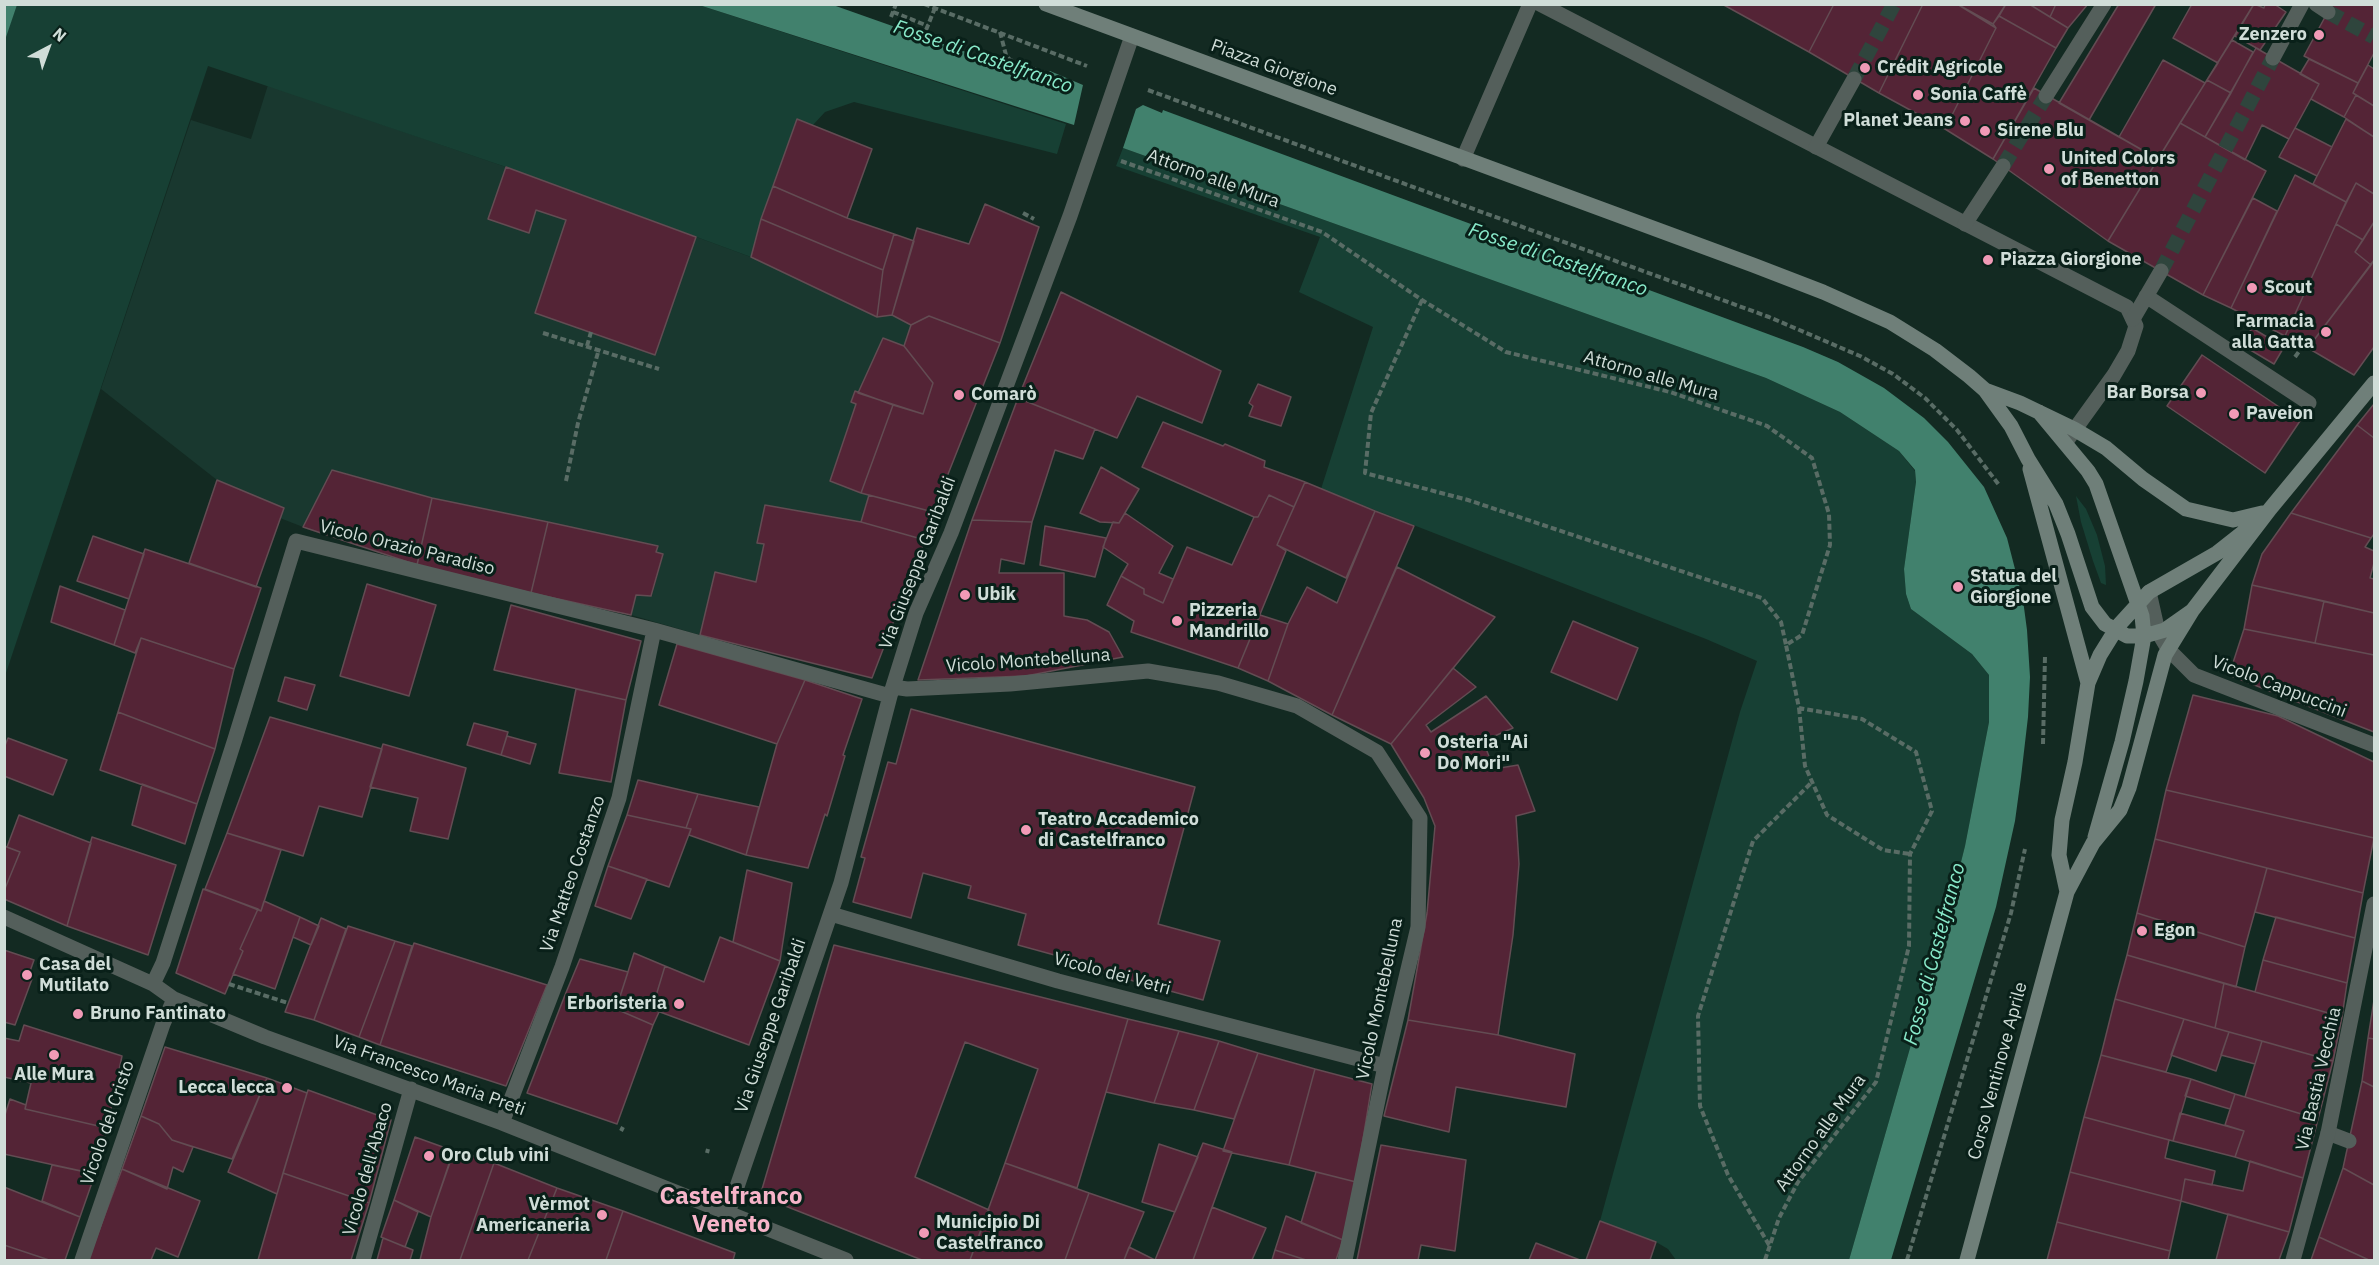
<!DOCTYPE html>
<meta charset="utf-8">
<style>
body{margin:0}
#map{position:relative;width:2379px;height:1265px;overflow:hidden;background:#132a22;font-family:"IBM Plex Sans",sans-serif}
canvas{display:block}
.frame{position:absolute;inset:0;border:6px solid #d0ddd8;pointer-events:none}
.north{position:absolute;left:18px;top:18px;width:60px;height:60px;-webkit-text-stroke:4px #092019;paint-order:stroke;rotate:41deg;font-size:16px;font-weight:700;line-height:24px;text-align:center;color:#d0ddd8}
.north::after{content:'';display:block;margin:auto;width:21px;height:27px;background:#d0ddd8;clip-path:polygon(50% 0,100% 100%,50% 72%,0 100%)}
</style>
<div id="map">
<canvas width="2379" height="1265"></canvas>
<div class="frame"></div>
<div class="north">N</div>
</div>
<script>
const c = document.querySelector('canvas').getContext('2d');
c.lineJoin = 'round';
function fill(path, color) { c.fillStyle = color; c.fill(path, 'evenodd'); }
const toPath = rows => new Path2D(rows.map(r => 'M' + r).join(''));
function strokePath(path, color, width, dash) { c.strokeStyle = color; c.lineWidth = width; c.lineCap = dash ? 'butt' : 'round'; c.setLineDash(dash || []); c.stroke(path); }
function label(font, color, halo, rows, align = 'center') {
  c.font = font + ' "IBM Plex Sans",sans-serif'; c.lineWidth = 6; c.setLineDash([]); c.textBaseline = 'middle'; c.strokeStyle = halo; c.fillStyle = color; for (const [text, x, y, turn = 0] of rows) {
    c.save(); c.translate(x, y); c.rotate((+turn || 0) * Math.PI / 180); c.textAlign = isNaN(turn) ? turn : align; if (halo) c.strokeText(text, 0, 0); c.fillText(text, 0, 0); c.restore();
  }
}
const built = toPath([
 [268,85,506,167,751,257,877,317,892,315,911,325,904,346,883,338,858,393,855,391,851,402,856,404,830,480,869,495,861,522,765,505,758,542,764,544,756,582,715,572,700,635,631,615,636,595,652,596,663,555,656,552,658,546,432,498,333,470,303,527,280,518,284,508,217,480,101,389,191,120,251,139]
]);
const green = toPath([
 [17,5,699,5,1066,124,1057,154,854,102,825,112,813,125,761,219,751,257,506,167,208,66,5,676,4,40],
 [1123,148,1766,378,1840,412,1899,451,1915,471,1916,482,1904,569,1906,594,1911,609,1972,654,1989,675,1989,722,1965,846,1944,930,1849,1260,1676,1260,1668,1249,1656,1242,1600,1221,1740,712,1757,661,1706,639,1321,489,1373,327,1299,292,1320,237,1116,166],
 [2076,496,2086,509,2097,535,2105,566,2106,585,2101,583,2093,561,2081,522]
]);
const water = toPath([
 [5,4,17,5,5,40,4,5],
 [699,5,833,5,966,52,965,55,1044,80,1050,71,1083,85,1074,125],
 [1143,105,1162,113,1163,110,1803,347,1838,362,1884,388,1924,418,1948,442,1984,487,2007,538,2023,600,2027,630,2030,677,2028,717,2021,777,2015,821,1996,907,1891,1260,1849,1260,1944,930,1965,846,1989,722,1989,675,1972,654,1911,609,1906,594,1904,569,1916,482,1915,470,1899,451,1840,412,1766,378,1123,148,1136,109]
]);
const building = toPath([
 [1722,4,1834,4,1809,52,1722,4],
 [1834,4,1923,4,1879,93,1809,52,1834,4],
 [1923,4,1957,4,1996,28,1945,129,1879,93,1923,4],
 [1957,4,2006,4,1993,24,1957,4],
 [2006,4,2029,4,2068,28,2056,48,1999,16,2006,4],
 [2029,4,2056,4,2050,17,2029,4],
 [2056,4,2088,4,2068,28,2050,17,2056,4],
 [2119,4,2254,4,2158,159,2059,103,2119,4],
 [2156,4,2192,4,2173,38,2218,63,2205,83,2163,60,2119,137,2089,120,2156,4],
 [2254,4,2264,8,2265,4,2274,4,2286,12,2260,50,2235,36,2254,4],
 [2332,4,2374,4,2374,53,2358,83,2304,56,2332,4],
 [1999,16,2056,48,1993,159,1945,129,1996,28,1993,24,1999,16],
 [2232,40,2253,52,2231,93,2207,80,2232,40],
 [2256,48,2319,84,2289,139,2262,125,2245,160,2205,137,2256,48],
 [2309,59,2358,83,2353,93,2356,95,2344,117,2311,99,2319,84,2300,74,2309,59],
 [2368,65,2374,69,2374,106,2353,93,2368,65],
 [2207,80,2231,93,2205,137,2180,123,2207,80],
 [2034,88,2158,159,2108,241,1993,159,2034,88],
 [2356,95,2374,106,2374,137,2344,117,2356,95],
 [797,119,872,149,847,218,773,186,797,119],
 [2346,119,2374,137,2374,194,2356,183,2346,202,2313,184,2346,119],
 [2180,123,2266,171,2203,295,2108,241,2180,123],
 [2295,128,2332,147,2317,176,2279,157,2295,128],
 [506,167,696,237,655,355,535,313,566,220,536,210,529,233,488,219,506,167],
 [2295,175,2346,202,2285,336,2231,308,2295,175],
 [2356,183,2374,194,2374,222,2363,240,2336,224,2356,183],
 [773,186,847,218,894,234,883,270,761,219,773,186],
 [2253,198,2277,211,2231,308,2203,295,2253,198],
 [985,204,1039,227,1000,343,929,316,911,325,892,315,917,228,969,244,985,204],
 [761,219,883,270,877,317,751,257,761,219],
 [2374,222,2374,260,2371,265,2355,252,2374,222],
 [2336,224,2363,240,2355,252,2371,265,2308,348,2285,336,2336,224],
 [894,234,914,241,892,315,877,317,883,270,894,234],
 [2374,260,2374,347,2354,375,2308,348,2374,260],
 [1061,292,1221,371,1202,423,1137,396,1117,438,1018,398,1061,292],
 [929,316,1000,343,933,512,861,493,893,405,923,414,933,383,904,346,911,325,929,316],
 [2252,328,2284,347,2274,364,2242,345,2252,328],
 [883,338,904,346,933,383,923,414,858,393,883,338],
 [2202,355,2300,421,2265,473,2167,406,2202,355],
 [1258,384,1291,397,1281,426,1249,416,1253,406,1249,403,1258,384],
 [855,391,893,405,861,493,830,481,856,404,851,402,855,391],
 [1018,398,1095,429,1083,459,1055,450,1032,522,972,520,1018,398],
 [2374,404,2374,438,2357,425,2374,404],
 [1163,422,1223,446,1225,444,1265,461,1264,467,1305,482,1294,507,1269,495,1258,517,1254,517,1142,467,1163,422],
 [2357,425,2374,438,2374,534,2371,538,2291,513,2357,425],
 [1101,467,1139,489,1119,523,1100,522,1080,513,1101,467],
 [332,470,432,498,417,565,303,527,332,470],
 [217,480,284,508,256,587,189,563,217,480],
 [1305,482,1375,511,1346,578,1277,545,1305,482],
 [869,495,933,512,925,540,861,522,869,495],
 [1269,495,1294,507,1277,545,1286,551,1238,668,1131,632,1134,621,1107,605,1121,576,1144,589,1144,594,1163,603,1187,547,1232,565,1254,517,1258,517,1269,495],
 [432,498,548,522,531,593,417,565,432,498],
 [765,505,861,522,925,540,872,678,700,635,715,572,756,582,764,544,757,543,765,505],
 [1375,511,1414,526,1332,715,1268,681,1288,624,1307,587,1337,603,1375,511],
 [1125,513,1173,546,1159,573,1173,579,1163,603,1144,594,1144,589,1121,576,1128,564,1103,547,1113,522,1119,523,1125,513],
 [2291,513,2371,538,2365,547,2374,551,2374,563,2370,578,2374,579,2374,613,2252,585,2262,554,2291,513],
 [972,520,1032,522,1024,564,1001,559,999,573,1064,573,1064,616,1087,620,1109,632,1123,657,1026,676,918,680,972,520],
 [548,522,658,546,656,552,663,554,651,596,636,595,631,615,531,593,548,522],
 [1045,526,1106,538,1095,577,1040,565,1045,526],
 [93,536,144,554,129,599,77,581,93,536],
 [145,549,261,588,234,669,141,638,135,653,114,645,145,549],
 [1397,567,1495,617,1391,744,1332,715,1397,567],
 [367,584,436,605,409,696,340,676,367,584],
 [2252,585,2324,601,2315,643,2244,629,2252,585],
 [60,586,125,610,114,645,51,622,60,586],
 [2324,601,2374,613,2374,655,2315,643,2324,601],
 [511,605,641,641,626,700,494,670,511,605],
 [1260,615,1288,624,1268,681,1238,668,1260,615],
 [1573,621,1638,648,1617,700,1551,672,1573,621],
 [2244,629,2374,655,2374,732,2229,675,2244,629],
 [141,638,234,669,215,749,118,712,141,638],
 [677,644,805,680,777,744,659,705,677,644],
 [1453,668,1476,687,1426,725,1431,732,1486,696,1513,728,1483,741,1494,769,1518,765,1535,811,1516,816,1519,864,1513,935,1498,1035,1408,1020,1427,913,1435,826,1424,798,1391,744,1453,668],
 [285,677,315,685,307,710,278,701,285,677],
 [805,680,862,699,843,755,845,756,827,816,825,814,808,868,746,855,777,744,805,680],
 [576,689,626,700,611,782,559,773,576,689],
 [2193,695,2278,716,2374,762,2374,838,2166,790,2193,695],
 [911,709,1195,787,1158,924,1220,941,1203,1000,1068,963,1069,959,1018,945,1026,914,968,898,971,886,923,873,911,918,853,902,865,858,861,857,888,762,896,764,911,709],
 [118,712,215,749,197,804,100,770,118,712],
 [270,717,382,749,362,817,319,806,303,856,227,833,270,717],
 [474,723,508,732,501,755,467,745,474,723],
 [507,736,536,744,530,764,501,755,507,736],
 [8,738,67,760,53,795,4,776,4,748,8,738],
 [383,744,466,768,448,839,410,831,418,798,370,787,383,744],
 [638,780,698,794,686,828,627,815,638,780],
 [142,784,197,804,185,844,132,825,142,784],
 [2166,790,2374,838,2363,893,2155,839,2166,790],
 [698,794,759,807,746,855,689,835,691,829,686,828,698,794],
 [19,815,91,843,67,926,4,899,4,891,20,852,7,847,19,815],
 [627,815,691,829,669,887,608,866,627,815],
 [227,833,281,850,261,911,205,889,227,833],
 [92,837,176,865,148,955,67,926,92,837],
 [2155,839,2267,868,2245,947,2137,913,2155,839],
 [4,846,20,852,4,891,4,846],
 [608,866,647,879,631,919,595,906,608,866],
 [2267,868,2363,893,2355,938,2255,912,2267,868],
 [747,870,792,883,780,961,733,942,747,870],
 [203,889,258,909,240,949,243,951,225,994,176,973,203,889],
 [264,901,300,917,275,989,233,974,243,951,240,949,258,909,261,911,264,901],
 [2137,913,2245,947,2236,987,2127,955,2137,913],
 [300,917,319,926,311,945,293,937,300,917],
 [2276,917,2355,938,2347,983,2263,960,2276,917],
 [321,918,346,929,314,1020,285,1012,321,918],
 [348,926,395,941,359,1037,314,1020,348,926],
 [720,937,780,961,749,1045,652,1009,665,966,704,982,720,937],
 [395,941,412,946,380,1045,359,1037,395,941],
 [414,943,547,985,506,1086,380,1045,414,943],
 [834,945,1128,1019,1077,1188,1005,1163,1038,1069,965,1042,915,1177,989,1210,970,1260,922,1260,760,1196,834,945],
 [4,950,34,960,28,977,32,979,15,1025,4,1022,4,950],
 [634,953,665,966,652,1009,659,1012,653,1025,616,1009,634,953],
 [2127,955,2224,983,2215,1028,2115,999,2127,955],
 [580,959,628,972,616,1009,565,995,580,959],
 [2263,960,2347,983,2342,1017,2255,992,2263,960],
 [2224,983,2342,1017,2333,1061,2215,1028,2224,983],
 [565,995,616,1009,653,1025,617,1124,527,1093,565,995],
 [2115,999,2184,1019,2166,1072,2101,1055,2115,999],
 [2374,1000,2374,1039,2368,1038,2374,1000],
 [1128,1019,1179,1031,1154,1103,1106,1092,1128,1019],
 [2184,1019,2229,1032,2216,1071,2171,1055,2184,1019],
 [1408,1020,1498,1035,1575,1054,1566,1107,1456,1087,1449,1132,1384,1116,1408,1020],
 [24,1025,122,1056,107,1128,25,1109,31,1083,4,1077,4,1038,19,1041,24,1025],
 [1179,1031,1219,1041,1194,1110,1154,1103,1179,1031],
 [2229,1032,2262,1041,2255,1064,2221,1055,2229,1032],
 [2368,1038,2374,1039,2374,1087,2362,1081,2368,1038],
 [1219,1041,1258,1053,1234,1119,1194,1110,1219,1041],
 [2262,1041,2333,1061,2318,1119,2245,1097,2262,1041],
 [165,1047,267,1078,232,1159,172,1140,159,1124,141,1116,165,1047],
 [1258,1053,1315,1069,1289,1165,1223,1151,1258,1053],
 [2101,1055,2191,1079,2173,1141,2084,1117,2101,1055],
 [1315,1069,1372,1084,1356,1182,1289,1165,1315,1069],
 [267,1078,307,1093,277,1194,228,1172,267,1078],
 [2191,1079,2235,1094,2230,1109,2185,1096,2191,1079],
 [2362,1081,2374,1087,2374,1185,2343,1168,2362,1081],
 [308,1090,391,1120,369,1203,283,1173,308,1090],
 [2235,1094,2318,1119,2303,1178,2235,1157,2244,1131,2225,1125,2235,1094],
 [10,1099,26,1105,25,1109,107,1128,95,1174,4,1154,4,1118,10,1099],
 [2180,1113,2244,1131,2235,1157,2173,1141,2180,1113],
 [141,1116,159,1124,172,1140,193,1147,183,1172,173,1167,167,1189,122,1169,141,1116],
 [2084,1117,2169,1140,2165,1158,2215,1171,2212,1185,2185,1179,2181,1201,2070,1172,2084,1117],
 [415,1137,454,1151,431,1217,394,1200,415,1137],
 [1203,1143,1232,1152,1193,1260,1155,1260,1203,1143],
 [1159,1144,1198,1157,1175,1212,1142,1202,1159,1144],
 [1381,1145,1466,1160,1455,1251,1421,1245,1418,1260,1357,1260,1381,1145],
 [454,1149,494,1163,460,1260,420,1260,431,1217,454,1149],
 [2250,1161,2303,1178,2289,1232,2181,1201,2185,1179,2243,1191,2250,1161],
 [494,1163,557,1188,528,1260,460,1260,494,1163],
 [1005,1163,1089,1193,1065,1260,970,1260,1005,1163],
 [52,1165,95,1174,80,1217,42,1201,52,1165],
 [2343,1168,2374,1185,2374,1260,2369,1260,2319,1237,2343,1168],
 [122,1169,200,1201,178,1257,156,1248,151,1260,88,1260,122,1169],
 [1316,1172,1356,1182,1343,1240,1301,1223,1316,1172],
 [2070,1172,2181,1201,2170,1251,2057,1222,2070,1172],
 [283,1173,369,1203,351,1260,258,1260,283,1173],
 [4,1187,80,1217,65,1260,49,1260,4,1245,4,1187],
 [557,1188,623,1211,606,1260,528,1260,557,1188],
 [1089,1193,1144,1212,1124,1260,1065,1260,1089,1193],
 [394,1200,418,1212,405,1247,381,1237,394,1200],
 [1212,1207,1266,1228,1252,1260,1193,1260,1212,1207],
 [623,1211,735,1253,733,1260,606,1260,623,1211],
 [2228,1214,2289,1232,2279,1260,2216,1260,2228,1214],
 [1286,1216,1343,1240,1336,1260,1306,1260,1275,1250,1286,1216],
 [1600,1221,1656,1242,1650,1260,1586,1260,1600,1221],
 [2057,1222,2170,1251,2168,1260,2047,1260,2057,1222],
 [2319,1237,2369,1260,2311,1260,2319,1237],
 [383,1238,413,1250,410,1260,377,1260,383,1238],
 [1536,1243,1580,1260,1529,1260,1536,1243],
 [4,1245,49,1260,4,1260,4,1245],
 [1129,1247,1155,1260,1124,1260,1129,1247],
 [1275,1250,1306,1260,1272,1260,1275,1250]
]);
const streetTunnel = toPath([
 [2328,12,2374,37],
 [1854,79,1894,4],
 [2003,166,2046,96],
 [2161,271,2273,58]
]);
const path = toPath([
 [924,4,1087,66],
 [893,12,928,26],
 [891,17,896,4],
 [926,30,935,8],
 [1000,32,1006,55,1010,60,1045,73],
 [1148,90,1769,317,1860,356,1893,374,1925,398,1957,430,1999,485],
 [1121,161,1322,232,1422,300,1506,352,1670,392,1767,426,1812,458,1829,514,1830,545,1802,635,1786,645,1799,708,1862,719,1916,752,1932,811,1910,854,1909,946,1876,1082,1798,1182,1779,1218,1765,1260],
 [1023,213,1034,219],
 [1422,300,1371,413,1365,473,1468,500,1762,598,1781,622,1786,645],
 [543,333,659,369],
 [587,346,591,332],
 [2295,357,2303,346],
 [566,481,578,423,599,349],
 [1799,708,1805,766,1827,815,1883,850,1910,854],
 [2043,744,2045,656],
 [229,984,288,1003],
 [621,1131,623,1127],
 [707,1153,708,1149],
 [1769,1245,1728,1175,1700,1106,1698,1016,1753,841,1812,782],
 [1907,1260,2011,913,2025,849]
]);
const lane = toPath([
 [1540,4,2127,307,2136,326,2128,351,2114,375,2065,443],
 [1463,159,1530,4],
 [2328,1133,2349,1141]
]);
const street = toPath([
 [2316,4,2328,12],
 [2273,58,2302,4],
 [2046,96,2104,4],
 [1816,147,1854,79],
 [1965,224,2003,166],
 [2146,296,2309,403],
 [2133,319,2161,271],
 [2149,592,2158,632,2168,649,2194,675,2374,745],
 [893,687,907,689,1010,684,1148,671,1218,683,1297,706,1377,752,1420,818,1418,927,1385,1066,1345,1260],
 [831,914,1058,981,1385,1066],
 [4,917,153,984,174,999,265,1037,502,1123,846,1260],
 [153,984,163,963,235,739,296,541,654,630,890,696],
 [502,1123,562,967,619,798,654,630],
 [728,1213,841,883,890,696,916,613,951,533,1070,216,1132,36],
 [82,1260,163,1024,174,999],
 [363,1260,411,1089],
 [2293,1260,2328,1133,2374,904]
]);
const secondary = toPath([
 [1046,4,1753,265,1823,292,1890,322,1935,350,1969,376,1985,390,2011,426,2028,459,2056,504,2068,534,2092,607,2105,624,2127,636,2144,636,2165,630,2192,611],
 [1985,390,2020,403,2074,429,2106,448,2143,479,2186,509,2233,520,2262,513],
 [2039,412,2088,471,2096,484,2142,616,2144,636,2136,681,2122,742,2095,837],
 [2030,469,2088,683],
 [2067,892,2059,855,2062,820,2075,762,2088,683,2100,655,2118,626,2149,592,2217,553,2250,527],
 [1967,1260,2067,892,2093,843,2120,810,2129,788,2165,655,2192,611,2270,509,2374,383]
]);
const markers = [
 [2319,35,6,"#f09ab6"],
 [1865,68,6,"#f09ab6"],
 [1918,95,6,"#f09ab6"],
 [1965,121,6,"#f09ab6"],
 [1985,131,6,"#f09ab6"],
 [2049,169,6,"#f09ab6"],
 [1988,260,6,"#f09ab6"],
 [2252,288,6,"#f09ab6"],
 [2326,332,6,"#f09ab6"],
 [2201,393,6,"#f09ab6"],
 [959,395,6,"#f09ab6"],
 [2234,414,6,"#f09ab6"],
 [1958,587,6,"#f09ab6"],
 [965,595,6,"#f09ab6"],
 [1177,621,6,"#f09ab6"],
 [1425,753,6,"#f09ab6"],
 [1026,830,6,"#f09ab6"],
 [2142,931,6,"#f09ab6"],
 [27,975,6,"#f09ab6"],
 [679,1004,6,"#f09ab6"],
 [78,1014,6,"#f09ab6"],
 [54,1055,6,"#f09ab6"],
 [287,1088,6,"#f09ab6"],
 [429,1156,6,"#f09ab6"],
 [602,1215,6,"#f09ab6"],
 [924,1233,6,"#f09ab6"]
];
const poiNames = [
 ["Zenzero",2307,35,"right"],
 ["Crédit Agricole",1877,68],
 ["Sonia Caffè",1930,95],
 ["Planet Jeans",1953,121,"right"],
 ["Sirene Blu",1997,131],
 ["United Colors",2061,159],
 ["of Benetton",2061,180],
 ["Piazza Giorgione",2000,260],
 ["Scout",2264,288],
 ["Farmacia",2314,322,"right"],
 ["alla Gatta",2314,343,"right"],
 ["Bar Borsa",2189,393,"right"],
 ["Comarò",971,395],
 ["Paveion",2246,414],
 ["Statua del",1970,577],
 ["Giorgione",1970,598],
 ["Ubik",977,595],
 ["Pizzeria",1189,611],
 ["Mandrillo",1189,632],
 ["Osteria \"Ai",1437,743],
 ["Do Mori\"",1437,764],
 ["Teatro Accademico",1038,820],
 ["di Castelfranco",1038,841],
 ["Egon",2154,931],
 ["Casa del",39,965],
 ["Mutilato",39,986],
 ["Erboristeria",667,1004,"right"],
 ["Bruno Fantinato",90,1014],
 ["Alle Mura",54,1075,"center"],
 ["Lecca lecca",275,1088,"right"],
 ["Oro Club vini",441,1156],
 ["Vèrmot",590,1205,"right"],
 ["Americaneria",590,1226,"right"],
 ["Municipio Di",936,1223],
 ["Castelfranco",936,1244]
];
const streetNames = [
 ["Piazza Giorgione",1274,68,20],
 ["Attorno alle Mura",1213,179,20],
 ["Attorno alle Mura",1651,376,16],
 ["Vicolo Orazio Paradiso",407,548,14],
 ["Via Giuseppe Garibaldi",918,563,-69],
 ["Vicolo Montebelluna",1028,661,-4],
 ["Vicolo Cappuccini",2279,687,21],
 ["Via Matteo Costanzo",573,874,-71],
 ["Vicolo dei Vetri",1112,974,15],
 ["Vicolo Montebelluna",1380,999,-78],
 ["Via Giuseppe Garibaldi",771,1026,-71],
 ["Corso Ventinove Aprile",1998,1071,-75],
 ["Via Francesco Maria Preti",429,1076,20],
 ["Via Bastia Vecchia",2319,1079,-77],
 ["Vicolo del Cristo",108,1123,-71],
 ["Attorno alle Mura",1821,1133,-54],
 ["Vicolo dell'Abaco",368,1169,-74]
];
const waterNames = [
 ["Fosse di Castelfranco",983,57,19],
 ["Fosse di Castelfranco",1558,260,19],
 ["Fosse di Castelfranco",1935,954,-75]
];
const districtNames = [
 ["Castelfranco",731,1197],
 ["Veneto",731,1225]
];
fill(built, '#19382f');
fill(green, '#174034');
fill(water, '#41816d');
fill(building, '#542436');
strokePath(building, '#634c53', 1.5);
strokePath(streetTunnel, '#2f453d', 15, [15, 8]);
strokePath(path, '#596c65', 4, [6, 3]);
strokePath(lane, '#545f5b', 15);
strokePath(street, '#545f5b', 15);
strokePath(secondary, '#6f7f79', 15);
for (const [x, y, r, color] of markers) { const dot = new Path2D(); dot.arc(x, y, r, 0, 2 * Math.PI); c.fillStyle = color; c.fill(dot); strokePath(dot, '#092019', 2); }
label('bold 18px', '#d0ddd8', '#092019', poiNames, 'left');
label('18px', '#d0ddd8', '#092019', streetNames);
label('italic 20px', '#89ebcb', '#092019', waterNames);
label('bold 24px', '#f6b4c9', '#092019', districtNames);
</script>
